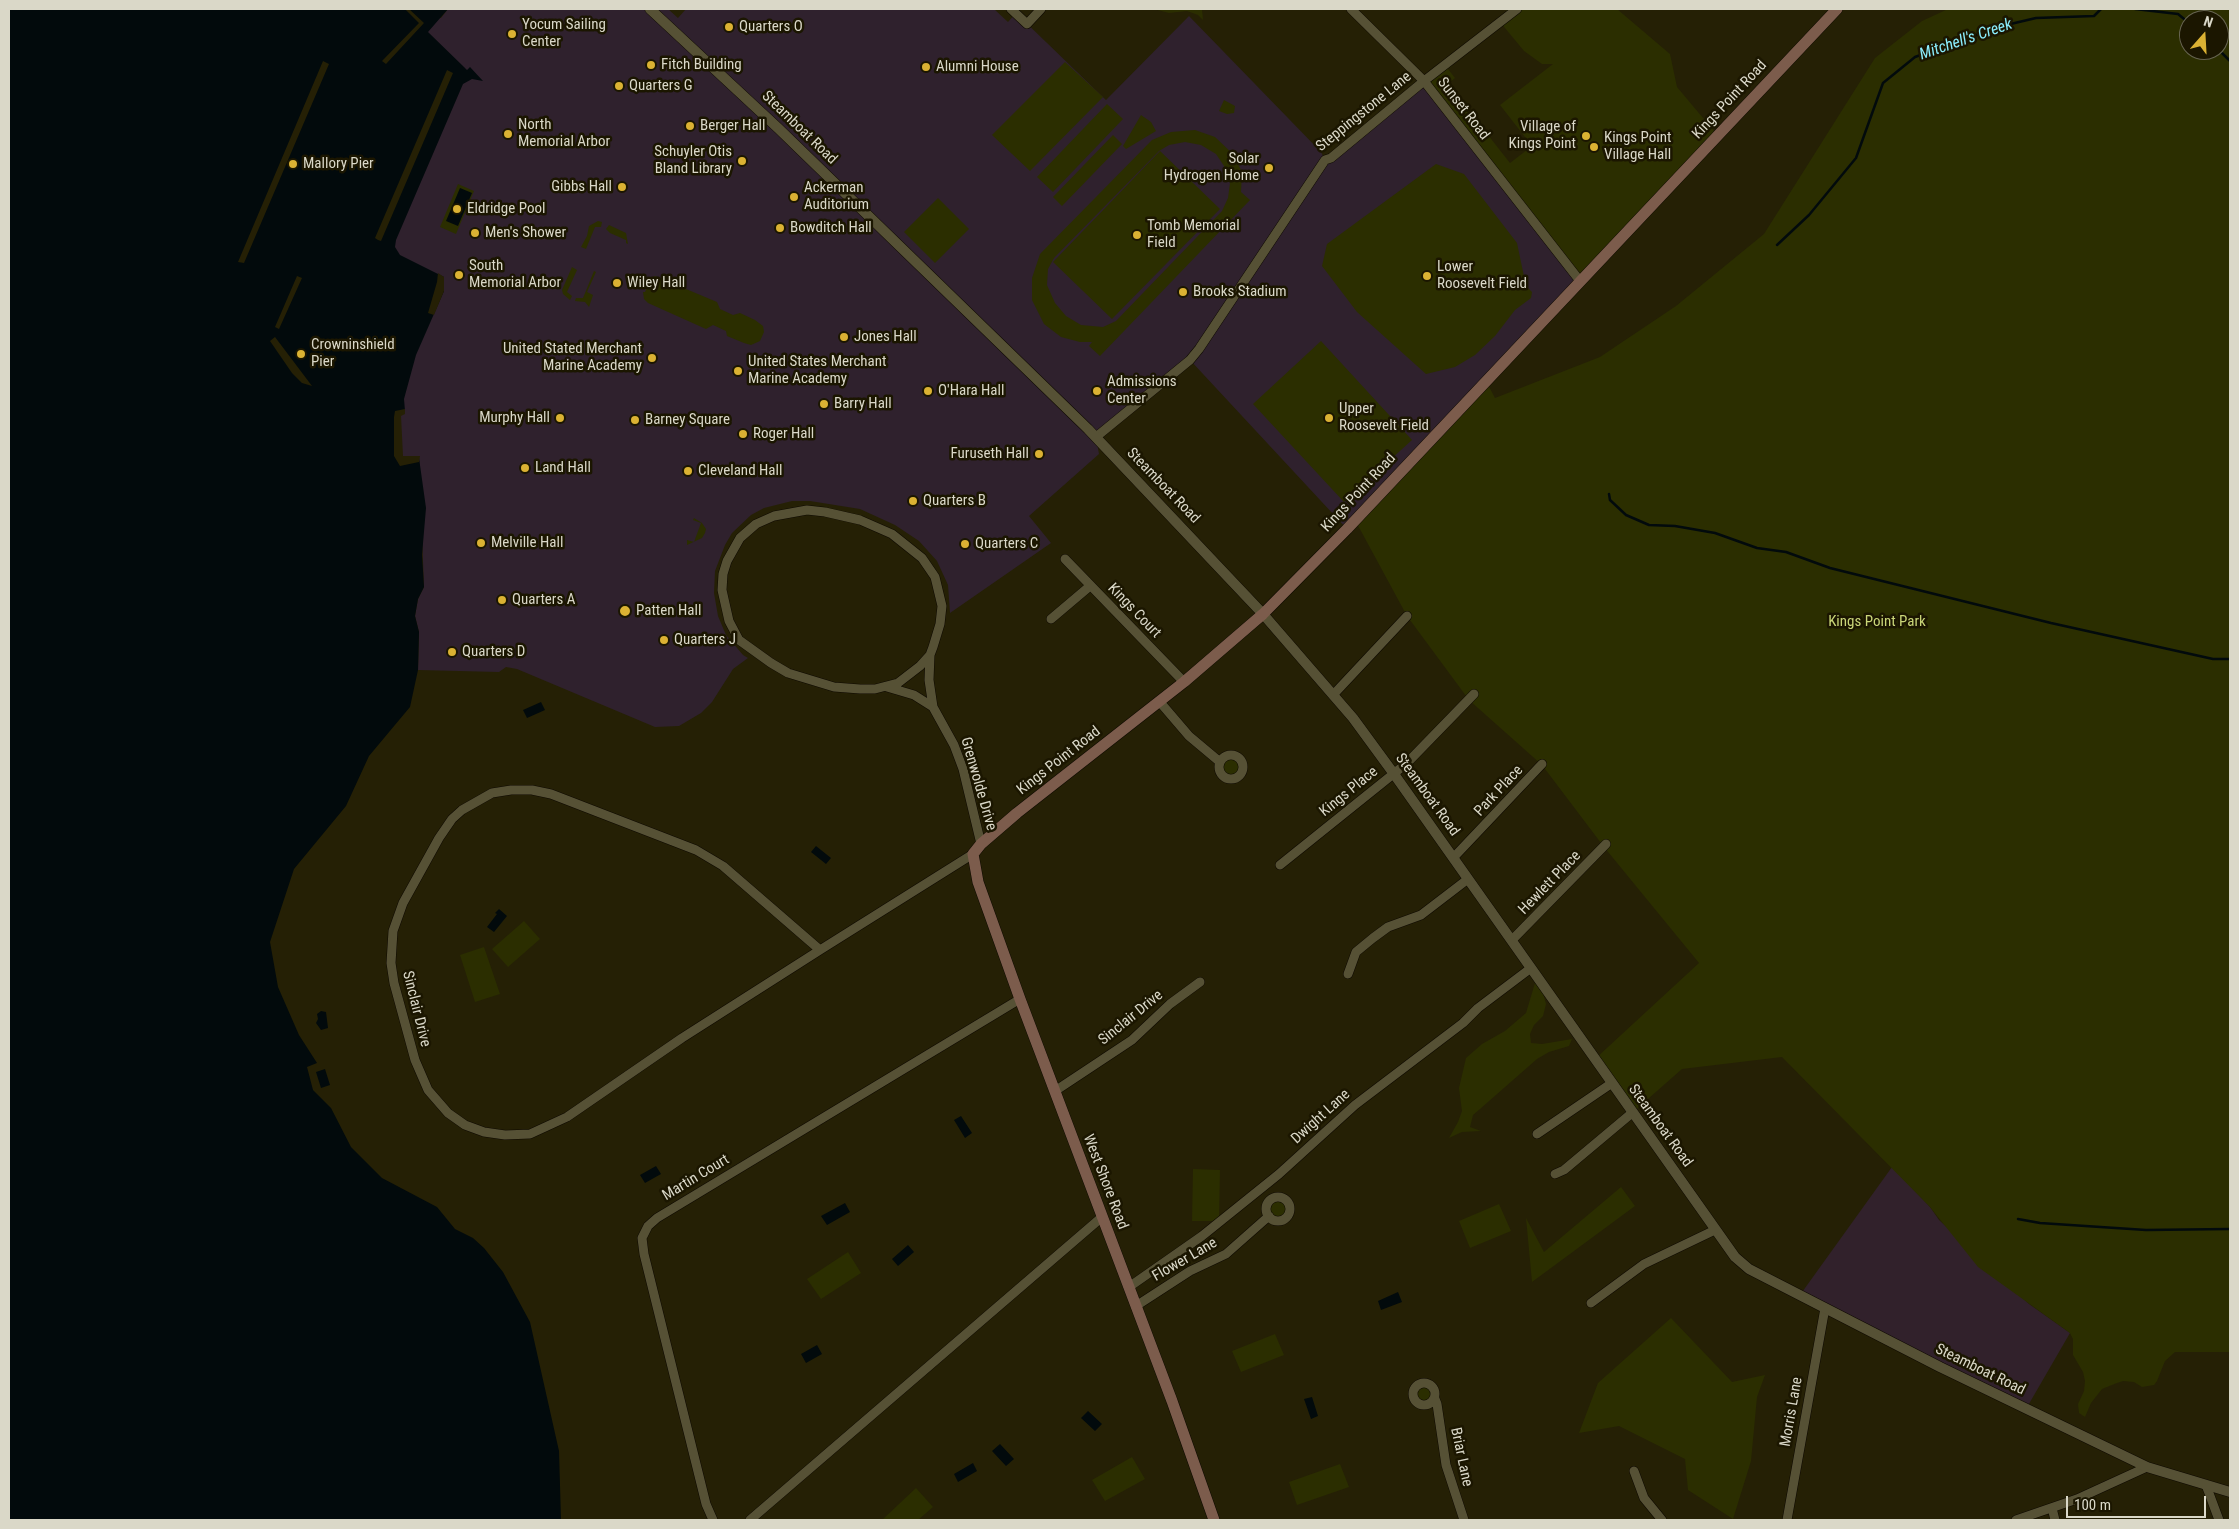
<!DOCTYPE html>
<style>
body{margin:0}
#map{position:relative;width:2239px;height:1529px;overflow:hidden;background:#252005;font-family:"Roboto Condensed",sans-serif}
canvas{display:block}
.frame{position:absolute;inset:0;border:10px solid #dad8c8;pointer-events:none}
.north{position:absolute;left:2179px;top:10px;width:50px;height:50px;box-sizing:border-box;background:#1b1600;border:1px solid #676450;border-radius:50%;rotate:19deg;font-size:14px;font-weight:700;line-height:20px;text-align:center;color:#dad8c8}
.north::after{content:'';display:block;margin:auto;width:18px;height:22px;background:#dbb233;clip-path:polygon(50% 0,100% 100%,50% 72%,0 100%)}
.scale{position:absolute;left:2066px;top:1496px;width:140px;height:22px;box-sizing:border-box;border:2px solid #dad8c8;border-top:0;padding-left:6px;font-size:15px;line-height:18px;white-space:nowrap;color:#dad8c8;-webkit-text-stroke:4px #1b1600;paint-order:stroke}
</style>
<div id="map">
<canvas width="2239" height="1529"></canvas>
<div class="frame"></div>
<div class="north">N</div>
<div class="scale">100 m</div>
</div>
<script>
const c = document.querySelector('canvas').getContext('2d');
c.lineJoin = 'round';
function fill(path, color) { c.fillStyle = color; c.fill(path, 'evenodd'); }
const toPath = rows => new Path2D(rows.map(r => 'M' + r).join(''));
function strokePath(path, color, width, dash) { c.strokeStyle = color; c.lineWidth = width; c.lineCap = dash ? 'butt' : 'round'; c.setLineDash(dash || []); c.stroke(path); }
function label(font, color, halo, rows, align = 'center') {
  c.font = font + ' "Roboto Condensed",sans-serif'; c.lineWidth = 5; c.setLineDash([]); c.textBaseline = 'middle'; c.strokeStyle = halo; c.fillStyle = color; for (const [text, x, y, turn = 0] of rows) {
    c.save(); c.translate(x, y); c.rotate((+turn || 0) * Math.PI / 180); c.textAlign = isNaN(turn) ? turn : align; if (halo) c.strokeText(text, 0, 0); c.fillText(text, 0, 0); c.restore();
  }
}
const commercial = toPath([
 [1892,1167,1930,1207,1939,1220,2029,1304,2070,1333,2026,1409,1800,1295]
]);
const education = toPath([
 [351,9,441,18,448,9,668,9,678,18,686,9,994,9,1008,22,1016,13,1106,100,1189,16,1321,152,1325,160,1424,81,1579,281,1347,529,1190,360,1096,437,1099,454,1029,516,1051,543,950,613,948,585,937,561,919,541,895,525,860,509,810,501,792,501,764,508,751,515,732,533,725,545,715,571,714,593,718,616,726,635,743,655,748,658,733,669,712,702,701,713,679,726,655,727,517,669,506,667,499,672,418,670,419,632,415,616,418,599,424,587,419,459,401,457]
]);
const green = toPath([
 [1154,9,1202,9,1203,20,1198,15,1187,11,1169,13],
 [1505,9,1617,9,1670,54,1677,87,1719,137,1579,281,1424,81,1449,62,1452,66,1448,69,1455,78,1448,84,1510,163,1532,146,1500,105,1553,64,1542,64,1524,51,1500,22,1509,15],
 [1948,9,2230,9,2230,1352,2175,1352,2165,1361,2157,1381,2154,1385,2142,1387,2134,1382,2123,1381,2117,1383,2102,1389,2091,1403,2085,1417,2079,1413,2078,1404,2084,1391,2085,1381,2083,1372,2073,1355,2073,1339,2070,1333,1978,1267,1930,1207,1782,1057,1682,1069,1632,1113,1595,1059,1699,963,1604,847,1542,765,1469,700,1407,616,1355,520,1486,381,1495,398,1600,357,1676,306,1764,234,1875,58,1922,21],
 [2189,20,2219,20,2219,50,2189,50],
 [1065,62,1103,97,1030,171,992,135],
 [1224,100,1235,106,1234,113,1227,114,1219,111],
 [1107,104,1123,119,1053,192,1037,177],
 [1141,115,1151,122,1156,131,1126,149,1123,146],
 [1195,130,1215,137,1233,154,1242,172,1241,192,1250,200,1100,356,1089,346,1092,342,1080,342,1061,337,1044,324,1032,300,1032,278,1040,254,1152,140,1171,132],
 [1185,142,1201,145,1216,154,1224,166,1230,183,1228,198,1222,211,1116,321,1103,327,1081,325,1066,316,1055,303,1047,285,1048,269,1054,258,1159,151,1169,145],
 [1113,135,1122,144,1062,206,1053,197],
 [1160,151,1220,209,1112,319,1053,262],
 [1436,164,1464,174,1517,243,1526,286,1532,292,1531,298,1515,310,1495,336,1475,355,1455,367,1426,374,1357,312,1322,266,1327,244],
 [458,184,474,191,456,234,440,227],
 [938,198,969,229,935,263,904,232],
 [598,221,602,222,601,227,595,227,586,249,581,247,587,236,589,226],
 [609,225,626,233,628,244,626,243,626,240,610,233,606,229],
 [572,267,577,270,567,292,572,296,570,300,563,294,562,290],
 [594,271,596,272,587,292,593,295,589,307,585,302,575,301,576,298,583,298],
 [655,276,717,302,720,309,733,315,740,313,755,320,763,326,764,332,760,341,751,345,744,343,727,336,726,331,713,325,706,329,648,303,644,299,643,292,645,292,649,283,647,282],
 [1321,341,1412,440,1344,502,1253,404],
 [694,518,702,523,706,529,705,533,702,538,687,545,687,540,694,542,701,523,693,520],
 '1222 768a9 9 0 1 1 18 0a9 9 0 1 1-18 0Z',
 [524,921,540,939,508,967,492,949],
 [484,947,500,994,475,1002,460,955],
 [1535,983,1543,993,1546,1004,1543,1016,1534,1025,1530,1034,1531,1043,1542,1044,1572,1039,1569,1046,1549,1052,1537,1059,1480,1109,1473,1115,1470,1127,1481,1131,1462,1132,1449,1138,1458,1122,1462,1111,1459,1088,1466,1058,1482,1044,1505,1031,1526,1013],
 [1193,1169,1220,1170,1219,1221,1192,1221],
 [1621,1187,1635,1206,1532,1282,1526,1218,1544,1252],
 '1269 1209a9 9 0 1 1 18 0a9 9 0 1 1-18 0Z',
 [1499,1204,1511,1231,1470,1248,1459,1221],
 [848,1252,861,1273,821,1299,807,1279],
 [1671,1318,1732,1382,1765,1375,1757,1397,1751,1461,1733,1519,1688,1490,1685,1459,1619,1426,1579,1433,1598,1383],
 [1275,1334,1284,1355,1241,1372,1232,1351],
 '1416 1395a9 9 0 1 1 18 0a9 9 0 1 1-18 0Z',
 [1132,1457,1145,1479,1105,1501,1092,1480],
 [1340,1464,1349,1487,1297,1505,1289,1482],
 [916,1488,933,1507,918,1520,882,1520]
]);
const water = toPath([
 [9,9,448,9,428,32,464,67,467,70,470,67,483,81,472,79,463,84,396,240,395,247,400,255,444,277,444,291,416,355,404,399,405,411,399,413,401,457,419,458,426,508,422,555,424,587,418,599,415,616,419,632,418,670,410,707,369,756,346,806,294,869,270,942,278,987,299,1035,317,1063,307,1067,313,1090,331,1108,351,1147,382,1178,437,1207,455,1229,473,1238,484,1248,503,1272,530,1322,559,1451,561,1520,9,1520],
 [460,188,472,193,458,226,446,221],
 [541,702,545,710,527,718,523,710],
 [816,846,831,858,826,864,811,852],
 [499,909,507,916,494,932,487,927,497,914,495,913],
 [321,1011,326,1012,328,1028,321,1030,316,1023,318,1019,317,1014],
 [325,1069,330,1085,321,1088,316,1072],
 [961,1116,972,1133,965,1138,954,1120],
 [656,1166,661,1174,645,1183,640,1175],
 [845,1203,850,1212,827,1225,821,1216],
 [908,1245,914,1252,898,1266,892,1259],
 [1398,1292,1402,1302,1381,1310,1378,1301],
 [817,1345,822,1354,806,1363,801,1354],
 [1312,1397,1318,1416,1311,1419,1304,1399],
 [1088,1411,1102,1424,1095,1431,1081,1418],
 [1000,1444,1014,1459,1006,1466,992,1451],
 [973,1463,977,1471,958,1482,954,1474]
]);
const pier = toPath([
 [405,9,409,9,424,23,386,64,382,61,419,23],
 [323,61,329,64,244,263,238,262],
 [447,70,453,73,381,241,378,240,375,238],
 [438,273,444,277,444,291,434,315,428,313,437,282],
 [297,276,302,278,279,329,275,327],
 [275,337,312,386,302,383,292,373,270,341],
 [405,409,405,414,401,416,403,456,420,456,419,462,400,466,394,456,394,417,395,411]
]);
const stream = toPath([
 [2135,9,2178,14,2189,23],
 [2219,50,2230,61],
 [1777,245,1809,215,1856,158,1883,83,1915,57,2002,26,2036,18,2094,16,2101,9],
 [1609,494,1610,500,1626,515,1649,525,1675,526,1715,533,1757,548,1786,552,1830,568,2051,623,2213,659,2230,659],
 [2018,1219,2040,1223,2146,1230,2230,1229]
]);
const minor = toPath([
 [1011,9,1027,24,1041,9],
 [1351,9,1424,81,1580,281],
 [1096,437,1190,360,1199,349,1325,160,1331,158,1424,81,1517,9],
 [807,510,825,512,860,520,892,534,922,558,935,577,942,606,940,624,933,647,930,655,920,666,898,683,875,689,860,689,834,687,788,673,771,663,739,640,729,621,722,590,723,574,727,561,740,538,756,524,774,516,807,510],
 [1065,559,1184,682],
 [1051,619,1090,586],
 [930,655,929,680,933,707,954,745,963,769,981,844],
 [887,687,914,695,933,707],
 [1333,695,1407,616],
 [1159,701,1189,736,1220,762],
 '1219 767a12 12 0 1 1 24 0a12 12 0 1 1-24 0Z',
 [1454,857,1542,764],
 [1280,865,1407,763,1474,694],
 [1512,940,1606,844],
 [820,950,682,1038,567,1117,530,1134,505,1135,484,1132,465,1125,448,1113,428,1090,415,1060,394,983,391,963,393,931,403,903,439,838,452,819,462,810,492,793,511,790,532,790,551,794,696,850,723,866,820,950,973,854],
 [1348,974,1356,952,1373,938,1388,927,1421,915,1468,879],
 [1055,1091,1132,1040,1170,1004,1200,982],
 [1537,1134,1612,1083],
 [1555,1174,1564,1170,1632,1113],
 '1266 1209a12 12 0 1 1 24 0a12 12 0 1 1-24 0Z',
 [1129,1287,1202,1236,1279,1174,1355,1105,1463,1023,1478,1008,1531,968],
 [1591,1303,1644,1264,1715,1230],
 [1136,1306,1190,1271,1226,1254,1269,1216],
 '1413 1394a11 11 0 1 1 22 0a11 11 0 1 1-22 0Z',
 [1435,1399,1437,1404,1446,1465,1464,1520],
 [1634,1471,1644,1498,1662,1520],
 [2206,1485,2219,1520],
 [2052,1508,2055,1520],
 [713,1520,706,1504,644,1254,642,1238,648,1226,657,1218,1020,999],
 [750,1520,1102,1217],
 [1787,1520,1825,1308],
 [2016,1520,2077,1499,2147,1467]
]);
const tertiary = toPath([
 [650,9,779,129,1088,429,1263,614,1353,718,1394,774,1735,1257,1749,1269,1940,1367,2147,1467,2230,1492]
]);
const secondary = toPath([
 [1214,1520,1172,1401,1020,999,978,882,973,854,981,844,1017,813,1184,682,1263,614,1347,529,1837,9]
]);
const markers = [
 [729,27,5,"#dbb233"],
 [512,34,5,"#dbb233"],
 [651,65,5,"#dbb233"],
 [926,67,5,"#dbb233"],
 [619,86,5,"#dbb233"],
 [690,126,5,"#dbb233"],
 [508,134,5,"#dbb233"],
 [1586,136,5,"#dbb233"],
 [1594,147,5,"#dbb233"],
 [742,161,5,"#dbb233"],
 [293,164,5,"#dbb233"],
 [1269,168,5,"#dbb233"],
 [622,187,5,"#dbb233"],
 [794,197,5,"#dbb233"],
 [457,209,5,"#dbb233"],
 [780,228,5,"#dbb233"],
 [475,233,5,"#dbb233"],
 [1137,235,5,"#dbb233"],
 [459,275,5,"#dbb233"],
 [1427,276,5,"#dbb233"],
 [617,283,5,"#dbb233"],
 [1183,292,5,"#dbb233"],
 [844,337,5,"#dbb233"],
 [301,354,5,"#dbb233"],
 [652,358,5,"#dbb233"],
 [738,371,5,"#dbb233"],
 [928,391,5,"#dbb233"],
 [1097,391,5,"#dbb233"],
 [824,404,5,"#dbb233"],
 [560,418,5,"#dbb233"],
 [1329,418,5,"#dbb233"],
 [635,420,5,"#dbb233"],
 [743,434,5,"#dbb233"],
 [1039,454,5,"#dbb233"],
 [525,468,5,"#dbb233"],
 [688,471,5,"#dbb233"],
 [913,501,5,"#dbb233"],
 [481,543,5,"#dbb233"],
 [965,544,5,"#dbb233"],
 [502,600,5,"#dbb233"],
 [625,611,6,"#dbb233"],
 [664,640,5,"#dbb233"],
 [452,652,5,"#dbb233"]
];
const poiNames = [
 ["Yocum Sailing",522,25],
 ["Center",522,42],
 ["Quarters O",739,27],
 ["Fitch Building",661,65],
 ["Alumni House",936,67],
 ["Quarters G",629,86],
 ["North",518,125],
 ["Memorial Arbor",518,142],
 ["Berger Hall",700,126],
 ["Village of",1576,127,"right"],
 ["Kings Point",1576,144,"right"],
 ["Kings Point",1604,138],
 ["Village Hall",1604,155],
 ["Schuyler Otis",732,152,"right"],
 ["Bland Library",732,169,"right"],
 ["Solar",1259,159,"right"],
 ["Hydrogen Home",1259,176,"right"],
 ["Mallory Pier",303,164],
 ["Gibbs Hall",612,187,"right"],
 ["Ackerman",804,188],
 ["Auditorium",804,205],
 ["Eldridge Pool",467,209],
 ["Tomb Memorial",1147,226],
 ["Field",1147,243],
 ["Bowditch Hall",790,228],
 ["Men's Shower",485,233],
 ["South",469,266],
 ["Memorial Arbor",469,283],
 ["Lower",1437,267],
 ["Roosevelt Field",1437,284],
 ["Wiley Hall",627,283],
 ["Brooks Stadium",1193,292],
 ["Jones Hall",854,337],
 ["Crowninshield",311,345],
 ["Pier",311,362],
 ["United Stated Merchant",642,349,"right"],
 ["Marine Academy",642,366,"right"],
 ["United States Merchant",748,362],
 ["Marine Academy",748,379],
 ["Admissions",1107,382],
 ["Center",1107,399],
 ["O'Hara Hall",938,391],
 ["Barry Hall",834,404],
 ["Upper",1339,409],
 ["Roosevelt Field",1339,426],
 ["Murphy Hall",550,418,"right"],
 ["Barney Square",645,420],
 ["Roger Hall",753,434],
 ["Furuseth Hall",1029,454,"right"],
 ["Land Hall",535,468],
 ["Cleveland Hall",698,471],
 ["Quarters B",923,501],
 ["Melville Hall",491,543],
 ["Quarters C",975,544],
 ["Quarters A",512,600],
 ["Patten Hall",636,611],
 ["Quarters J",674,640],
 ["Quarters D",462,652]
];
const streetNames = [
 ["Kings Point Road",1730,100,-47],
 ["Sunset Road",1463,109,52],
 ["Steppingstone Lane",1364,112,-39],
 ["Steamboat Road",799,128,44],
 ["Steamboat Road",1163,486,46],
 ["Kings Point Road",1359,493,-47],
 ["Kings Court",1134,611,46],
 ["Kings Point Road",1059,761,-38],
 ["Grenwolde Drive",978,784,74],
 ["Park Place",1499,791,-47],
 ["Kings Place",1349,792,-39],
 ["Steamboat Road",1427,795,54],
 ["Hewlett Place",1550,883,-46],
 ["Sinclair Drive",416,1009,76],
 ["Sinclair Drive",1131,1018,-39],
 ["Dwight Lane",1321,1117,-42],
 ["Steamboat Road",1660,1126,54],
 ["Martin Court",696,1178,-31],
 ["West Shore Road",1105,1182,69],
 ["Flower Lane",1185,1260,-30],
 ["Steamboat Road",1980,1370,26],
 ["Morris Lane",1792,1412,-80],
 ["Briar Lane",1461,1457,78]
];
const parkNames = [
 ["Kings Point Park",1877,622]
];
const waterNames = [
 ["Mitchell's Creek",1966,40,-19]
];
fill(commercial, '#31212b');
fill(education, '#2f212d');
fill(green, '#2b2e00');
fill(water, '#020a0c');
fill(pier, '#252005');
strokePath(stream, '#020a0c', 2.5);
strokePath(minor, '#0e0900', 10);
strokePath(tertiary, '#0e0900', 11);
strokePath(secondary, '#0e0900', 12);
strokePath(minor, '#565135', 9);
strokePath(tertiary, '#565135', 10);
strokePath(secondary, '#7c5c4c', 11);
for (const [x, y, r, color] of markers) { const dot = new Path2D(); dot.arc(x, y, r, 0, 2 * Math.PI); c.fillStyle = color; c.fill(dot); strokePath(dot, '#1b1600', 2); }
label('15px', '#dad8c8', '#1b1600', poiNames, 'left');
label('15px', '#dad8c8', '#1b1600', streetNames);
label('15px', '#cad678', '#1b1600', parkNames);
label('italic 16px', '#8beefd', '#1b1600', waterNames);
</script>
